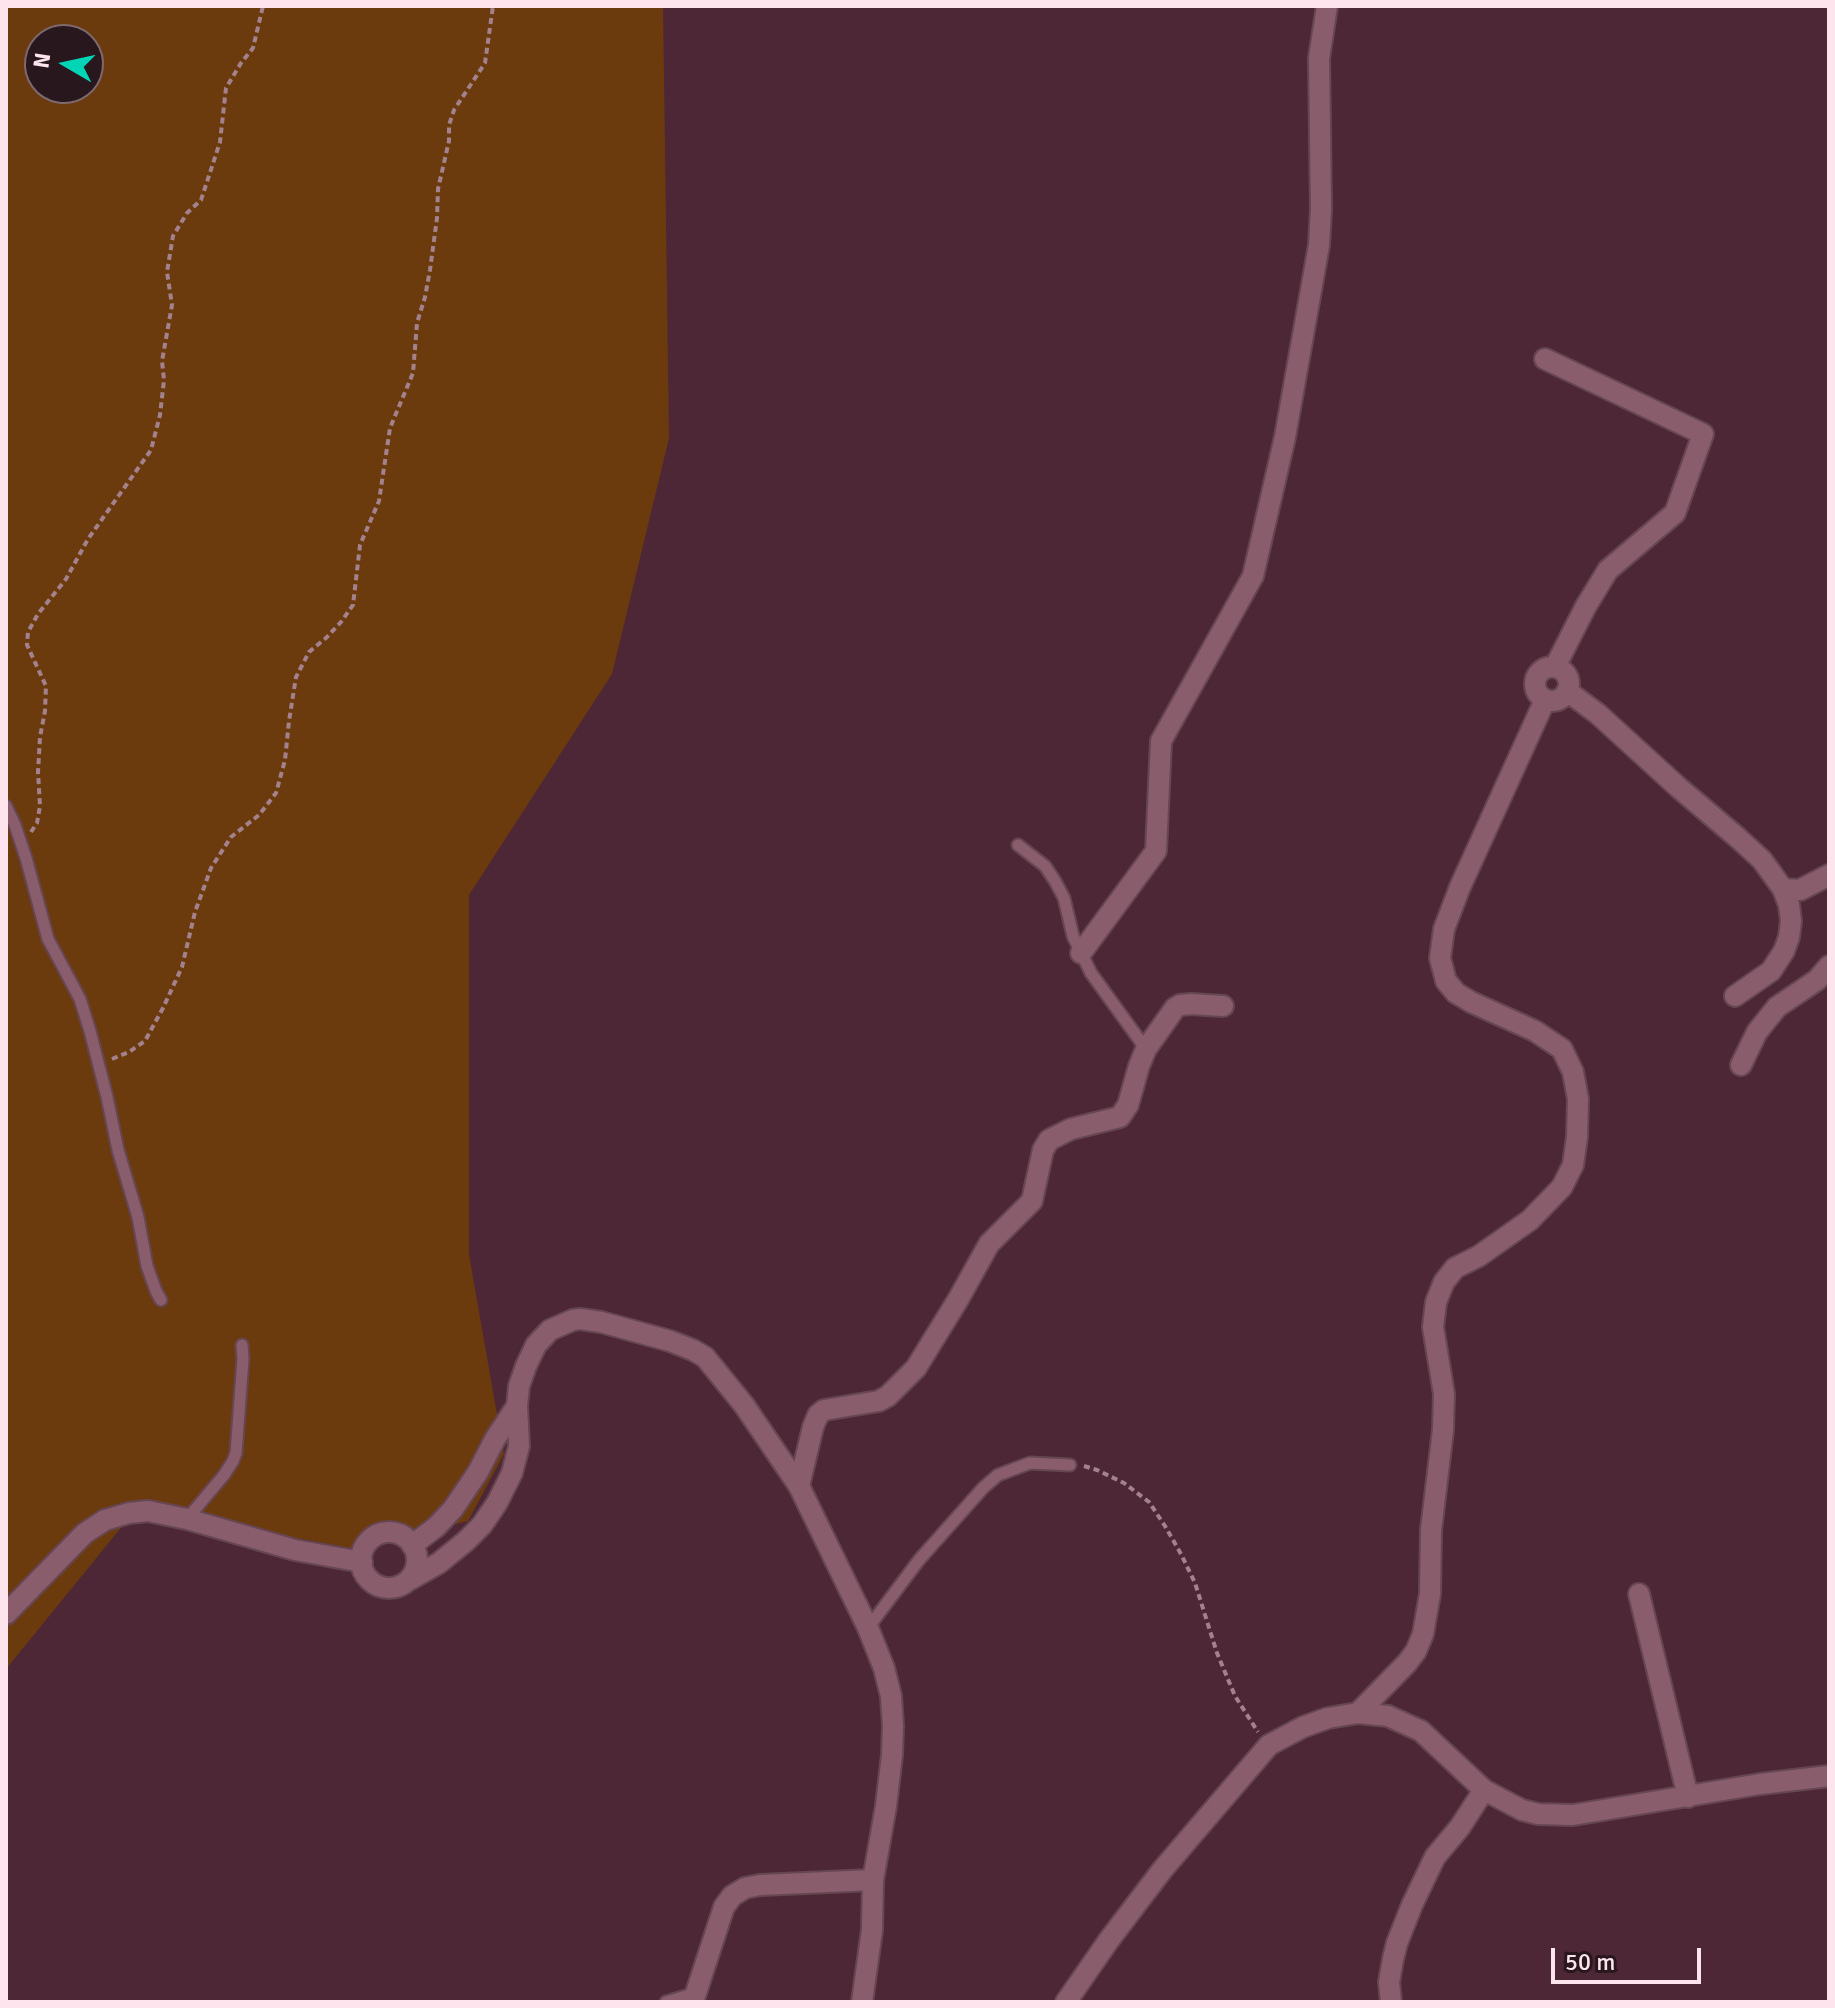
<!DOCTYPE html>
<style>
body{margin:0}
#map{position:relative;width:1835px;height:2008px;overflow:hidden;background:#4d2735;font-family:Signika,sans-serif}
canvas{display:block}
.frame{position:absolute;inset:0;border:8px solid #fee4ec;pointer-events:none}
.north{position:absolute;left:24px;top:24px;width:80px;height:80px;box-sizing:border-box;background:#28171d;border:2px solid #7e6970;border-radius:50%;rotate:279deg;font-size:22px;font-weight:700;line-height:32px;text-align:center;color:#fee4ec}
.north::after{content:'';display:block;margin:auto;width:28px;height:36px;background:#02d5b6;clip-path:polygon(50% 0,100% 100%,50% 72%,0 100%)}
.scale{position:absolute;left:1551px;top:1948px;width:150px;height:36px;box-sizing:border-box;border:4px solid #fee4ec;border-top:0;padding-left:10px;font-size:24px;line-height:28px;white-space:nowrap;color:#fee4ec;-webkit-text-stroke:6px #28171d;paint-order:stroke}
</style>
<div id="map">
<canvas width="1835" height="2008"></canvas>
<div class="frame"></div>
<div class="north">N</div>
<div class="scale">50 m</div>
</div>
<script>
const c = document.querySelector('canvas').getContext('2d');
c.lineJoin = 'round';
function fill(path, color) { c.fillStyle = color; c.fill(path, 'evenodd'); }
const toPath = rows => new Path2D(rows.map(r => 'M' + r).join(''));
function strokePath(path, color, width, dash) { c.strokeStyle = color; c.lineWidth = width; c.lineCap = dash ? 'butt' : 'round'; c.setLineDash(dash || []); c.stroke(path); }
const green = toPath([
 [6,6,663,6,669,438,612,674,469,895,469,1255,504,1454,468,1521,350,1548,137,1508,6,1669],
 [40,40,88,40,88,88,40,88]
]);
const path = toPath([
 [31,832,37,823,40,806,38,772,40,737,45,711,46,686,27,645,28,632,38,614,66,579,88,539,151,450,160,415,164,380,162,361,172,305,167,272,173,236,187,213,201,200,220,142,226,88,241,63,253,48,263,6],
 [112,1059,129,1052,145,1041,163,1008,182,967,195,912,211,868,231,837,259,815,276,793,285,760,289,721,296,677,309,652,326,638,341,622,353,605,360,545,379,501,390,428,413,373,417,323,425,297,430,270,437,218,438,189,449,141,449,125,454,110,485,63,493,6],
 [1084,1466,1097,1470,1124,1483,1149,1502,1165,1526,1181,1554,1195,1583,1217,1653,1235,1696,1258,1732]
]);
const lane = toPath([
 [6,806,15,825,26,858,48,939,80,999,90,1031,107,1097,118,1150,138,1217,147,1266,156,1291,161,1300],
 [1018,845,1045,866,1055,881,1064,898,1073,936,1091,973,1146,1049],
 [187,1519,224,1475,233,1461,236,1453,243,1359,242,1345],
 [868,1628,919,1560,983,1488,998,1475,1030,1463,1070,1465],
 [666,2002,696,1993]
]);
const street = toPath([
 [1545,359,1703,434,1675,513,1608,570,1586,606,1555,667],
 '1535 684a17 17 0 1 1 34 0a17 17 0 1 1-34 0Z',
 [1567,691,1598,714,1678,787,1738,838,1762,860,1783,889,1789,905,1791,921,1789,937,1784,951,1771,971,1735,996],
 [1783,889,1800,890,1829,875],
 [1081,953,1156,851,1161,741,1253,576,1285,437,1319,245,1321,209,1319,58,1327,6],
 [1741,1065,1757,1032,1777,1007,1817,980,1829,966],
 [799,1486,813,1427,818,1415,824,1410,879,1401,888,1396,916,1368,959,1298,989,1244,1032,1201,1043,1150,1049,1140,1071,1129,1120,1117,1128,1105,1139,1066,1146,1049,1175,1008,1180,1005,1191,1004,1223,1006],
 [1639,1594,1688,1797],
 [1358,1713,1407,1663,1416,1651,1423,1634,1430,1594,1431,1530,1443,1430,1444,1394,1433,1327,1436,1302,1444,1282,1455,1268,1479,1256,1530,1220,1562,1187,1573,1165,1577,1137,1578,1099,1573,1072,1562,1049,1535,1031,1471,1002,1456,993,1446,981,1440,958,1444,929,1460,887,1545,700],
 [693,2002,724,1907,732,1896,745,1888,760,1885,873,1880],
 [1391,2002,1389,1982,1393,1959,1397,1943,1412,1905,1435,1857,1460,1827,1484,1790]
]);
const secondary = toPath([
 '361 1560a28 28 0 1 1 56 0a28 28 0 1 1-56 0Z',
 [412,1545,436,1527,453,1509,478,1472,495,1439,517,1406],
 [409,1580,439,1563,466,1541,482,1525,497,1503,512,1473,519,1446,517,1406,519,1386,526,1366,536,1345,550,1330,573,1320,580,1319,601,1322,670,1341,693,1350,705,1357,744,1405,799,1486,868,1628,884,1668,891,1696,893,1726,892,1755,886,1806,873,1880,872,1930,862,2002],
 [6,1614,85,1533,105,1520,129,1513,148,1511,187,1519,295,1550,362,1562],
 [1066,2002,1109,1940,1163,1869,1269,1745,1303,1727,1328,1718,1358,1713,1388,1716,1421,1731,1484,1790,1522,1810,1538,1814,1573,1815,1760,1784,1829,1776]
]);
fill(green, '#6c3b0d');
strokePath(lane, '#674653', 15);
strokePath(street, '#674653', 24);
strokePath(secondary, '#674653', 24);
strokePath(path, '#a3828e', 4, [6, 4]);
strokePath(lane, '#895d6c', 11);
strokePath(street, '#895d6c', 20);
strokePath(secondary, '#895d6c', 20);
</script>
